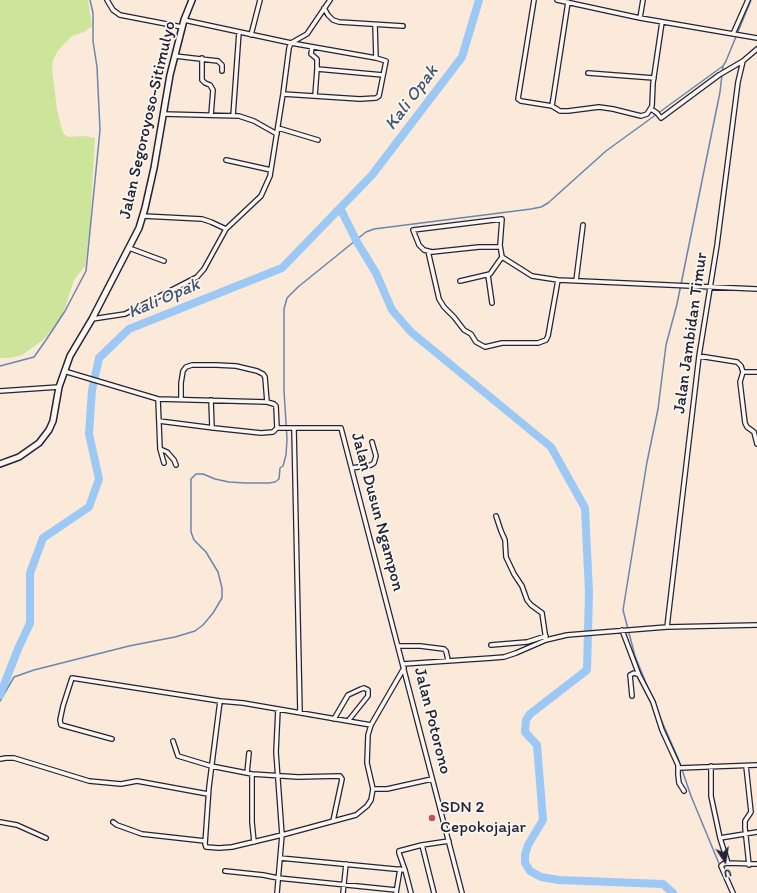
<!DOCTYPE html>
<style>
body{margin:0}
#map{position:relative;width:757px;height:893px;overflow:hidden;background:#fbe9d9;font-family:Itim,sans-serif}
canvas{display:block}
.north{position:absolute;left:705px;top:841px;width:40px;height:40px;-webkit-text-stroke:3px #fbf7ec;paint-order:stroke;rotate:168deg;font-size:11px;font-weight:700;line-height:16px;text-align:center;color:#22223b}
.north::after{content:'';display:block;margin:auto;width:14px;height:18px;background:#22223b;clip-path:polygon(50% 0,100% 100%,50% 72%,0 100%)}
</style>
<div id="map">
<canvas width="757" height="893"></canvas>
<div class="north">U</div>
</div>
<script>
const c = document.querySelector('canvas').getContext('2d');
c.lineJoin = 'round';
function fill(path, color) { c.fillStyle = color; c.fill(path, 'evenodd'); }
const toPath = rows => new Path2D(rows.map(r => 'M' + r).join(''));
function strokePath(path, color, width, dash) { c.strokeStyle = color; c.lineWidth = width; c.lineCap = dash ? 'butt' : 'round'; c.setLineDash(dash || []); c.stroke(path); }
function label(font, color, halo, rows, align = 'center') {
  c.font = font + ' Itim,sans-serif'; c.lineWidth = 3.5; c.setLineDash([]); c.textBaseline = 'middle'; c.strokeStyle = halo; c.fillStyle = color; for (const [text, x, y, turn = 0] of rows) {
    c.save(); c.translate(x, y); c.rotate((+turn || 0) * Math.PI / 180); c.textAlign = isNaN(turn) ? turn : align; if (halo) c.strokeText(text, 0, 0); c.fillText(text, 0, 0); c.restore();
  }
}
const green = toPath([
 [0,0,88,0,92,26,84,32,72,36,63,45,57,52,53,60,52,68,57,110,62,130,64,134,68,137,85,136,95,138,90,226,85,266,74,280,66,305,58,322,43,340,22,355,9,358,0,358]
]);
const stream = toPath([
 [0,366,34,357,46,340,65,311,86,271,100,130,97,67,93,41,93,13,90,0],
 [648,688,635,656,623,610,647,462,658,409,666,345,677,304,705,166,720,92,723,66],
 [0,701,14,677,34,670,129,646,175,637,195,631,203,625,213,613,222,598,222,588,218,572,206,552,194,540,191,532,191,479,196,474,203,474,215,479,229,482,245,483,269,483,275,482,279,479,280,468,283,466,286,455,287,439,284,390,284,309,287,298,298,287,366,232,374,229,531,209,541,207,548,203,606,151,723,66,726,61,751,0],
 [659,715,678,758,691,796,720,866]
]);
const river = toPath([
 [340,208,357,242,376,273,392,310,411,332,551,447,585,508,589,592,587,670,530,714,526,720,525,732,537,745,543,820,528,845,525,855,525,863,530,871,541,877,559,880,663,884,673,893],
 [0,695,18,649,30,623,30,573,43,538,89,507,99,479,89,434,92,390,99,358,129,329,282,268,372,175,462,57,479,0]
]);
const minor = toPath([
 [107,0,113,10,120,15,182,27],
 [534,0,518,99,521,101,552,106,560,111,568,111,599,107,613,109,641,116,647,114,652,106,653,83,662,22],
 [557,0,640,18,757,38],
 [324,8,328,15,333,20,339,22,403,26],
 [640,18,643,0],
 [184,20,291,43,376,58,386,61,379,96,376,98,360,99,283,94],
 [375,25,376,58],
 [733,34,748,0],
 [251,35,260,0],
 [312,47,311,54,317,59,317,69,383,75],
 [175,56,218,61,222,65,222,71],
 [202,58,202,80,205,83,210,85,213,90,211,115],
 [588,73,654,78],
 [315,96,317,69],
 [552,106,568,2],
 [651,109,657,113,661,118,719,75,743,61],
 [163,114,239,116,254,121,277,134],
 [233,116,239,32],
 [278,128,318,140],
 [226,160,271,170],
 [143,216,202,219,211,222,226,229],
 [500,247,479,247,432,252,424,250,419,245,413,230,502,219,500,245,502,257,532,276,558,280,757,289],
 [129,248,164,261],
 [428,251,439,299,444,307,454,317,464,330,471,334,476,342,485,347,502,343,538,343,546,340,548,336,558,280],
 [488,275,492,303],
 [460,281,490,274,502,257],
 [576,281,583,225],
 [92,319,125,314,197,277,204,269,226,229,261,196,270,176,283,94,289,48,291,43,307,34,330,0],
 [699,356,737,362,741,366,743,372,757,372],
 [64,371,158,399],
 [743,372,740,382,745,423,747,427,754,432,757,444],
 [0,391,59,387],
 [181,399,181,383,183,371,186,367,192,365,216,365,236,366,257,371,263,374,265,377,267,402],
 [211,400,212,428],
 [159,421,214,428,261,433,273,432,277,428],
 [294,429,300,712],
 [160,449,167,452,174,460,176,465],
 [164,463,160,449,158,399,267,402,274,404,276,406,277,428,341,428,462,893],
 [352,468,371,465,374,463,376,456,372,442],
 [496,516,501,531,505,540,506,557,514,574,522,586,527,600,531,605,542,613,546,640],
 [667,627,699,356,717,245,738,82,743,61,757,49],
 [622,630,639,675,653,702,662,730,678,765,678,775,679,783,684,791],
 [491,645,527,642,546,636],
 [398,646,420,646,444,649,446,651,448,660],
 [403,664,492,658,504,657,516,653,546,640,567,635,667,627,757,625],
 [632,696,630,675,634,673,639,675],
 [334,719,348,695,361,689,364,688,368,690,368,696,348,721],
 [371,725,243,703,220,701,209,787,205,844,206,847,219,848,232,847,282,835,356,815,367,806,371,800,373,789,367,763,368,735,371,725,404,668],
 [112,739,61,725,60,720,63,706,72,678,220,701],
 [173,741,178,756,211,766,252,774,298,777,340,776,342,779,333,821],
 [0,759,6,758,14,758,89,781,121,784,137,781,208,794],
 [711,766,711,796,720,838,728,863,757,864],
 [746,766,751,812,745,821,745,828,749,865],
 [679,768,757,765],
 [247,773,249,753],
 [252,774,252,822,254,842],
 [373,789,387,789,432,779],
 [0,822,17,825,46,838],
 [113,822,117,825,142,834,205,841],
 [720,838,757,832],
 [422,845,434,893],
 [280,858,405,870],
 [728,863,723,864,721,866,733,893],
 [225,871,263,875,278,878,396,890],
 [277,893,282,835,276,752,278,709],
 [343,893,346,864],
 [396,893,400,869],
 [411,893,405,870,399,853,399,851,422,845,449,841]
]);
const secondary = toPath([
 [0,464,19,457,39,443,49,430,53,421,59,387,70,356,92,319,139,228,145,208,154,168,170,75,184,20,192,0]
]);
const markers = [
 [432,818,4,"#d1495b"]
];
const streetNames = [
 ["Jalan Segoroyoso-Sitimulyo",148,120,-77],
 ["Jalan Jambidan Timur",691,333,-82],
 ["Jalan Dusun Ngampon",377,512,75],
 ["Jalan Potorono",432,721,76]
];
const poiNames = [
 ["SDN 2",440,808],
 ["Cepokojajar",440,828]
];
const waterNames = [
 ["Kali Opak",412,98,-53],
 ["Kali Opak",164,299,-23]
];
fill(green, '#cde59b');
strokePath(stream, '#6b86ab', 1.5);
strokePath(river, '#9bc8f5', 8);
strokePath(minor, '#22223b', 6);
strokePath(secondary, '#22223b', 8);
strokePath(minor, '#fbf7ec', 3.5);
strokePath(secondary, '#fbf7ec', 5);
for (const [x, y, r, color] of markers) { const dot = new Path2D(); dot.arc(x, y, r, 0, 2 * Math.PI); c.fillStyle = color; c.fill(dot); strokePath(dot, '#fbf7ec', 1.5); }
label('17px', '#22223b', '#fbf7ec', streetNames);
label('17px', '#22223b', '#fbf7ec', poiNames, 'left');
label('italic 18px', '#465473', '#fbf7ec', waterNames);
</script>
